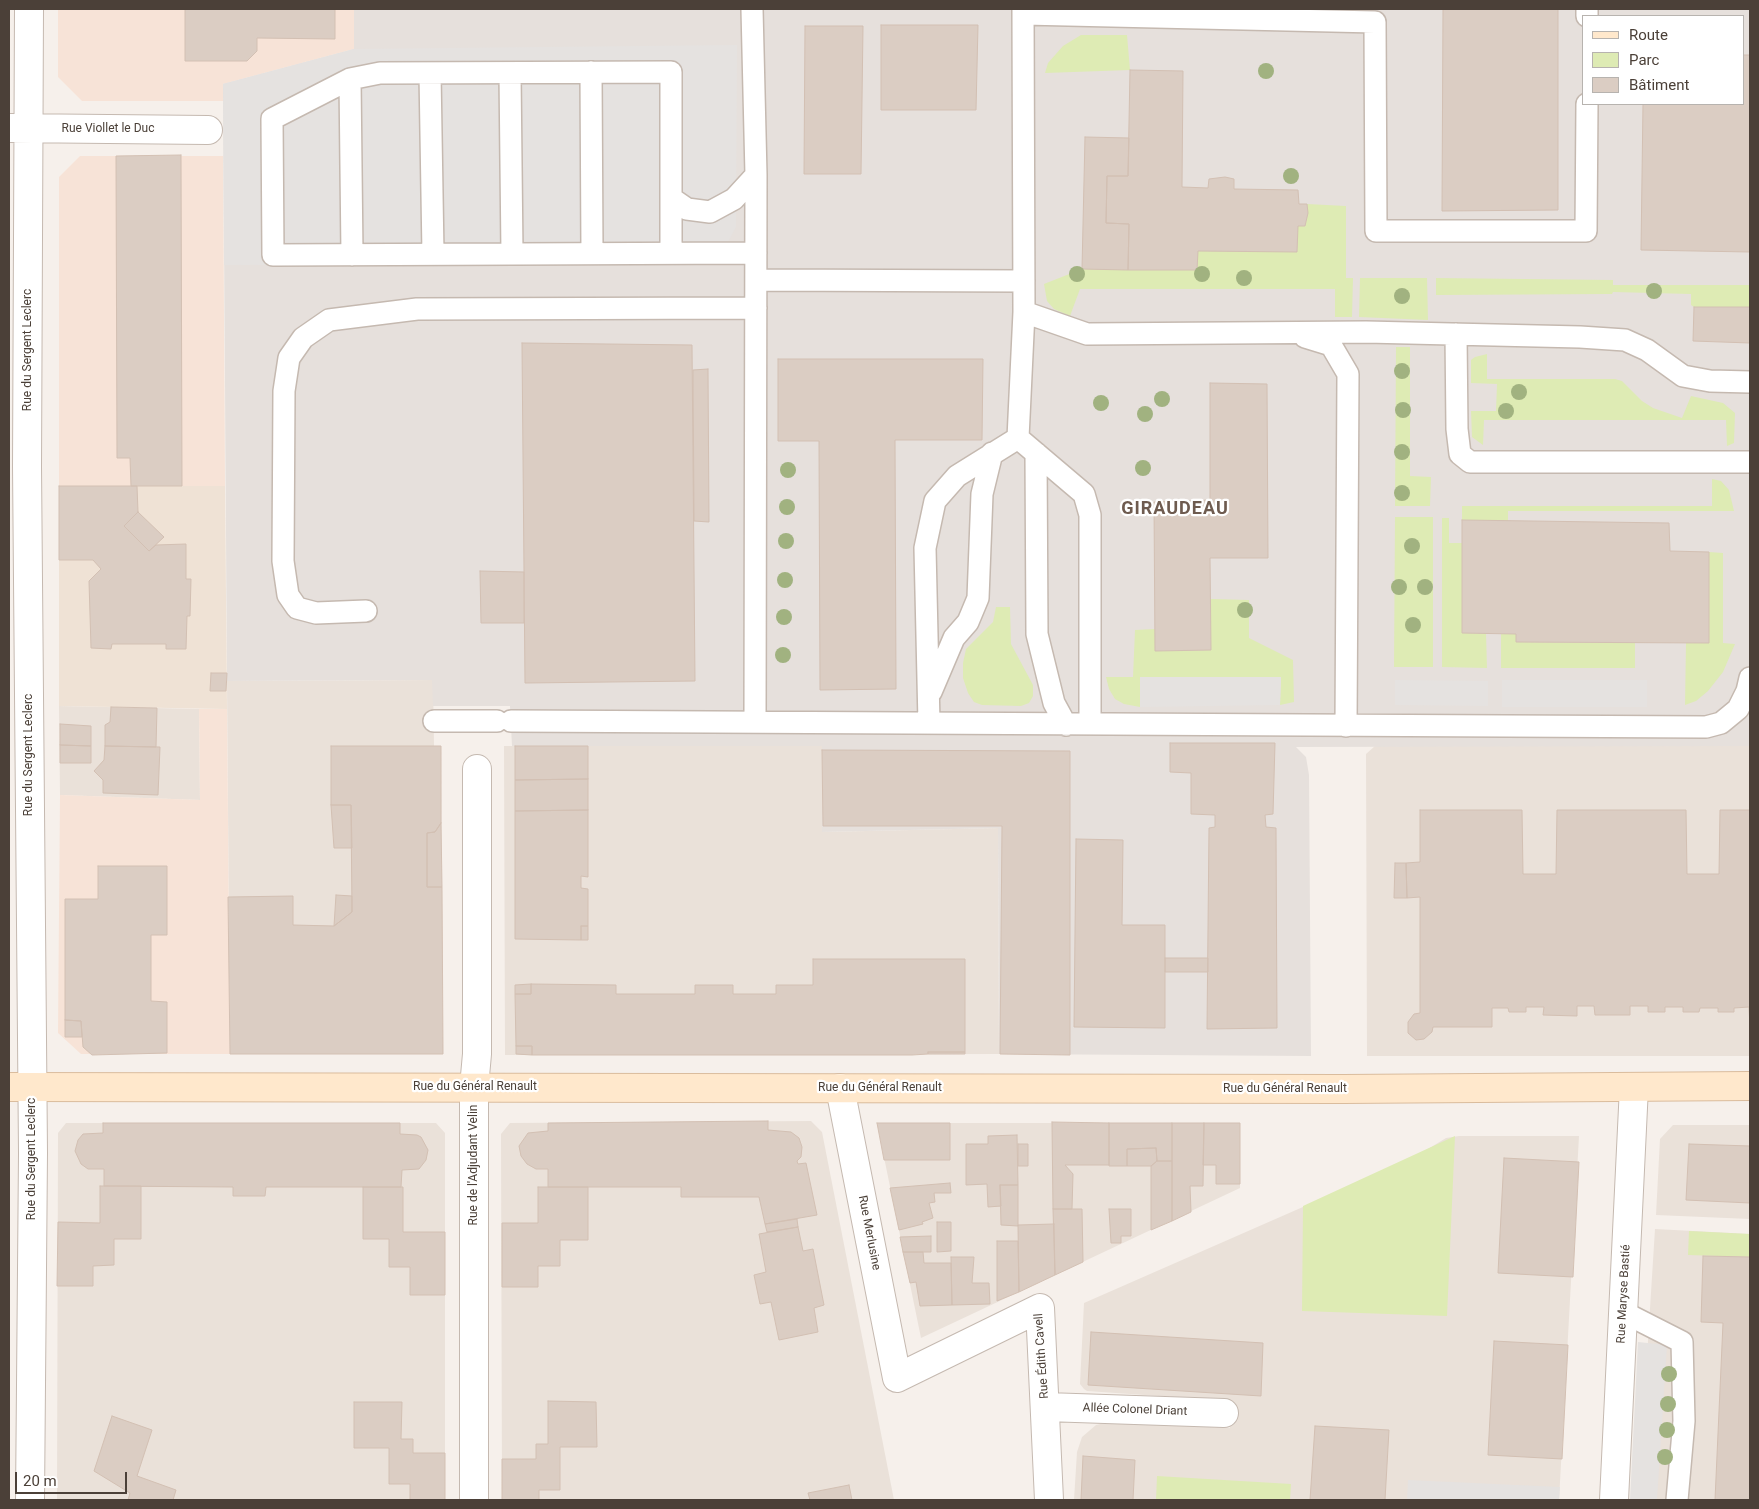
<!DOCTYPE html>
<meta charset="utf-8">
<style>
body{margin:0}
#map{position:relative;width:1759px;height:1509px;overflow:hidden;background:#f6f0eb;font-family:Roboto,sans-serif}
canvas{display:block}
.frame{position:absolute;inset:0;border:10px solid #4b4038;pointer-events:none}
.legend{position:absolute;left:1582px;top:15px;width:162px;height:90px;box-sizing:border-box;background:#fff;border:1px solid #b7b3af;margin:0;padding:6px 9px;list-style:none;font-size:15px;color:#4b4038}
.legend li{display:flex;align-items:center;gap:10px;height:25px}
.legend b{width:25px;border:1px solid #b7b3af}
.scale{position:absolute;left:15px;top:1472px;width:112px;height:22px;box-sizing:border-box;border:2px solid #4b4038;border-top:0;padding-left:6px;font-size:15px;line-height:18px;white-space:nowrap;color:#4b4038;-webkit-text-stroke:4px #fff;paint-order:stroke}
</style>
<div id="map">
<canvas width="1759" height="1509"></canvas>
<div class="frame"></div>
<ul class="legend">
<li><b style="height:6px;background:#ffe8cc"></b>Route</li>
<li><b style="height:14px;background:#deebb4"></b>Parc</li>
<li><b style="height:14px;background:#dbcdc3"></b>Bâtiment</li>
</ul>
<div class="scale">20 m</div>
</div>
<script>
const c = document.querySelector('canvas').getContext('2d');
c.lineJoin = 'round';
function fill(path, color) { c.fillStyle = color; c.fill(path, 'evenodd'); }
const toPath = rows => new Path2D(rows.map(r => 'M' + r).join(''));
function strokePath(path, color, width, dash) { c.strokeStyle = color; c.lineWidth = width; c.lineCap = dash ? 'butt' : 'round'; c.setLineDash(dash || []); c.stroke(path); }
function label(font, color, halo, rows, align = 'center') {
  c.font = font + ' Roboto,sans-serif'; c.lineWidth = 4.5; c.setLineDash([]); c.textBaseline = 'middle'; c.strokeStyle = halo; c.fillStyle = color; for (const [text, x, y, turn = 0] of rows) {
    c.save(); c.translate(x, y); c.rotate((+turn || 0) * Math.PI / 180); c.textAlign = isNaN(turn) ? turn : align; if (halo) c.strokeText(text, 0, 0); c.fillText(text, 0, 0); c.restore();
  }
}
const residential = toPath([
 [433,680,434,746,441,746,443,1054,230,1054,227,681],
 [59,706,199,709,200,800,60,795],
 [504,746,822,746,822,832,998,828,999,1054,505,1055],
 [1375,746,1750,746,1750,1056,1367,1056,1366,754],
 [811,1121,822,1132,894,1500,502,1500,501,1134,510,1123],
 [66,1123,436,1123,445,1133,445,1500,57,1500,58,1133],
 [877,1123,1240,1123,1240,1188,921,1338],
 [1673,1125,1750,1125,1750,1219,1656,1215,1660,1139],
 [1459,1136,1579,1136,1559,1500,1074,1500,1077,1452,1082,1437,1096,1425,1109,1422,1230,1428,1231,1401,1087,1391,1084,1389,1080,1384,1084,1303,1410,1160,1446,1138],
 [1655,1229,1750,1234,1750,1500,1638,1500]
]);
const commercial = toPath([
 [58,9,354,9,354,49,223,84,223,101,82,101,58,77],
 [80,156,223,156,225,486,59,486,59,177],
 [199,709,227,709,230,1054,81,1054,58,1033,60,795,200,800]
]);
const industrial = toPath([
 [354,9,1750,9,1750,746,1296,747,1306,757,1309,775,1311,1056,999,1054,998,828,822,832,822,746,512,746,510,706,433,706,432,680,227,681,223,84,354,49],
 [1583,16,1743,16,1743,104,1583,104]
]);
const education = toPath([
 [131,486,225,486,227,709,59,706,59,560]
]);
const green = toPath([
 [1081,35,1127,35,1130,70,1045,73,1048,63,1063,46],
 [1307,204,1346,206,1346,278,1353,278,1352,317,1335,317,1335,289,1080,289,1070,316,1054,309,1047,301,1044,284,1082,269,1197,270,1198,251,1297,251,1298,226,1305,225,1308,213],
 [1360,278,1427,278,1428,320,1359,317],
 [1436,278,1613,280,1613,285,1750,285,1750,307,1694,307,1691,305,1691,294,1613,292,1612,294,1436,295],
 [1396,347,1410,347,1410,476,1431,477,1430,506,1395,506],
 [1487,354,1487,379,1615,379,1622,381,1642,401,1653,408,1682,418,1691,396,1723,403,1735,413,1734,443,1727,446,1726,420,1484,420,1483,445,1472,437,1471,411,1496,411,1497,384,1471,383,1471,360,1475,357],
 [1712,479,1721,481,1729,490,1734,511,1508,511,1508,521,1462,520,1462,506,1712,506],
 [1395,517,1433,517,1433,667,1394,667],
 [1442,518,1449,518,1449,543,1462,543,1462,633,1486,633,1487,668,1442,667],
 [1709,552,1723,553,1723,643,1735,644,1723,672,1708,691,1696,701,1685,705,1686,643,1709,643],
 [1211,599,1249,600,1249,638,1293,660,1294,702,1280,705,1281,677,1140,677,1140,707,1124,704,1115,699,1109,689,1106,677,1133,677,1135,630,1155,629,1155,651,1210,650],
 [996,607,1010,607,1011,644,1033,685,1033,696,1029,703,1021,706,982,705,974,702,968,693,963,678,963,663,966,649,993,622],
 [1501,634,1516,634,1516,642,1635,643,1635,668,1501,668],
 [1455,1136,1447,1316,1302,1311,1303,1206],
 [1689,1231,1750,1234,1750,1257,1688,1255],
 [1157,1476,1291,1484,1290,1500,1156,1500]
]);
const parking = toPath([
 [737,45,736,227,728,242,721,244,702,244,702,264,224,265,223,84,354,49],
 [1140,677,1281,677,1280,705,1140,707],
 [1395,680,1488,681,1488,706,1395,705],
 [1502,680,1647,680,1647,707,1502,707],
 [1638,1342,1667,1345,1657,1500,1630,1500],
 [1408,1480,1560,1487,1559,1500,1407,1500]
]);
const building = toPath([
 [185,9,335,9,335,39,257,38,257,51,247,61,185,61,185,9],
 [1443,9,1558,9,1558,210,1442,211,1443,9],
 [881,25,978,25,976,110,881,110,881,25],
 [805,26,863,26,861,174,804,174,805,26],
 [1743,55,1750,55,1750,252,1641,250,1643,104,1743,104,1743,55],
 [1130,70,1183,71,1182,187,1208,188,1209,179,1225,177,1234,179,1234,189,1298,190,1299,204,1307,204,1308,213,1305,226,1298,226,1297,252,1198,251,1197,270,1128,270,1129,224,1106,223,1107,176,1128,176,1130,70],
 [1085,137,1129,138,1128,176,1107,176,1106,223,1129,224,1128,270,1082,269,1085,137],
 [181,155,182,486,131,486,130,458,117,458,116,156,181,155],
 [1694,307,1750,307,1750,343,1693,341,1694,307],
 [522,343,692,345,695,681,525,683,522,343],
 [778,359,983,359,982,440,895,440,896,689,820,690,819,441,778,441,778,359],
 [708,369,709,522,694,521,693,370,708,369],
 [1210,383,1267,384,1268,558,1210,558,1211,650,1155,651,1154,502,1210,500,1210,383],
 [59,486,137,486,138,512,124,526,149,551,156,545,186,544,186,579,191,579,190,616,187,616,186,649,166,649,166,644,112,644,111,649,91,648,89,581,101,569,93,560,59,560,59,486],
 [138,512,164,537,149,551,124,526,138,512],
 [1462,520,1669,523,1670,551,1709,552,1709,643,1516,642,1516,634,1462,633,1462,520],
 [480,571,524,572,524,623,481,623,480,571],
 [211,673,227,673,226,691,210,691,211,673],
 [111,707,157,708,156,747,105,746,105,725,110,722,111,707],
 [60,724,91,726,91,746,60,745,60,724],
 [1170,743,1275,743,1273,814,1265,815,1266,827,1276,828,1277,1028,1207,1029,1209,828,1215,827,1215,815,1191,814,1191,773,1170,772,1170,743],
 [60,745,91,746,91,763,60,763,60,745],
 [105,746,160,747,158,795,103,793,103,780,94,771,104,760,105,746],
 [331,746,441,746,441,823,435,832,427,833,427,887,442,887,443,1054,230,1054,228,897,293,896,293,925,334,926,352,912,351,805,331,805,331,746],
 [515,746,588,746,588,779,515,780,515,746],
 [822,750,1070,751,1070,1055,1000,1054,1002,826,823,826,822,750],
 [588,779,588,810,515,811,515,780,588,779],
 [331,805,351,805,352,848,334,848,331,805],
 [588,810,588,877,581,876,581,888,588,889,588,926,581,926,581,940,515,939,515,811,588,810],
 [1420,810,1522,810,1523,874,1556,874,1557,810,1686,810,1687,874,1719,874,1720,810,1750,810,1750,1027,1749,1007,1734,1008,1734,1012,1718,1012,1718,1008,1700,1008,1699,1012,1683,1012,1683,1007,1665,1007,1665,1012,1648,1012,1648,1006,1630,1006,1630,1015,1595,1015,1594,1006,1577,1006,1577,1016,1543,1015,1544,1007,1526,1007,1526,1012,1509,1012,1508,1008,1492,1008,1492,1027,1433,1027,1432,1032,1424,1039,1416,1040,1408,1033,1408,1022,1414,1014,1420,1013,1420,897,1407,898,1406,863,1420,862,1420,810],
 [441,823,442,887,427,887,427,833,435,832,441,823],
 [1076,839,1123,840,1122,925,1165,925,1165,1028,1074,1027,1076,839],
 [1395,863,1406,863,1407,898,1394,898,1395,863],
 [98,866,167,866,167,935,151,935,151,1001,167,1002,167,1053,92,1055,83,1047,81,1021,65,1020,65,899,98,899,98,866],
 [336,895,352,896,352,912,334,926,336,895],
 [581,926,588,926,588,940,581,940,581,926],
 [1165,958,1208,958,1208,972,1165,972,1165,958],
 [813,959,965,959,965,1052,928,1052,928,1054,912,1055,532,1055,532,1046,516,1046,515,994,531,994,531,984,616,985,616,994,695,994,695,985,733,985,733,994,776,994,776,985,813,985,813,959],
 [531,984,531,994,515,994,515,985,531,984],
 [65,1020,81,1021,82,1037,65,1037,65,1020],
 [516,1046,532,1046,532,1055,516,1054,516,1046],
 [928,1052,965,1052,965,1054,928,1054,928,1052],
 [768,1121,768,1130,791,1132,799,1138,802,1147,801,1157,797,1161,798,1164,806,1163,817,1215,765,1224,759,1197,681,1197,681,1187,548,1187,548,1169,536,1169,527,1164,521,1156,519,1146,528,1133,548,1131,548,1123,768,1121],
 [1052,1122,1109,1123,1109,1165,1065,1165,1073,1174,1072,1209,1053,1209,1052,1122],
 [103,1123,400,1123,400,1134,417,1135,421,1137,428,1150,426,1160,419,1169,402,1170,401,1187,266,1187,265,1196,233,1196,233,1187,104,1186,104,1169,88,1169,81,1164,75,1151,78,1140,83,1134,103,1133,103,1123],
 [877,1123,950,1123,950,1160,884,1160,877,1123],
 [1109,1123,1172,1123,1172,1161,1157,1161,1156,1148,1127,1149,1127,1166,1109,1166,1109,1123],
 [1172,1123,1204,1123,1203,1186,1190,1186,1191,1212,1172,1221,1172,1123],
 [1204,1123,1240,1123,1240,1184,1216,1184,1216,1165,1203,1165,1204,1123],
 [1017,1135,1018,1185,1000,1185,1001,1206,988,1207,987,1184,966,1185,966,1144,988,1144,988,1136,1017,1135],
 [1018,1144,1028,1144,1028,1166,1018,1166,1018,1144],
 [1689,1144,1750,1146,1750,1203,1686,1200,1689,1144],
 [1156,1148,1157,1161,1151,1166,1127,1166,1127,1149,1156,1148],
 [1504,1158,1579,1162,1573,1277,1498,1273,1504,1158],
 [1157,1161,1172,1161,1172,1221,1151,1230,1151,1166,1157,1161],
 [950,1183,951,1193,934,1193,935,1202,929,1203,933,1218,922,1222,923,1224,899,1230,890,1188,950,1183],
 [1000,1185,1018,1185,1018,1226,1001,1225,1000,1185],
 [100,1186,141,1186,141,1239,114,1239,114,1265,93,1266,93,1286,57,1286,58,1222,100,1223,100,1186],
 [363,1187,403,1187,403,1232,445,1232,445,1295,410,1295,410,1267,389,1267,389,1239,363,1239,363,1187],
 [538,1187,588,1187,588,1240,560,1240,560,1266,538,1266,538,1287,502,1287,502,1223,538,1223,538,1187],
 [1053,1209,1082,1209,1083,1262,1055,1275,1053,1209],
 [1109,1209,1131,1209,1131,1236,1121,1236,1121,1243,1111,1243,1109,1209],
 [797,1219,798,1227,767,1232,765,1224,797,1219],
 [937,1222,951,1222,951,1251,937,1252,937,1222],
 [1054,1224,1055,1275,1019,1292,1018,1225,1054,1224],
 [798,1227,803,1251,813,1249,824,1305,814,1308,818,1332,779,1340,771,1302,760,1304,754,1275,766,1272,759,1234,798,1227],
 [931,1236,931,1252,903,1252,900,1237,931,1236],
 [997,1241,1018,1241,1019,1292,997,1301,997,1241],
 [903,1252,923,1252,924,1263,951,1263,952,1305,920,1306,916,1282,910,1283,903,1252],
 [1703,1256,1750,1257,1750,1500,1715,1500,1723,1323,1701,1322,1703,1256],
 [951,1257,974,1257,972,1283,989,1283,990,1304,952,1305,951,1257],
 [1091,1332,1263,1343,1261,1396,1088,1385,1091,1332],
 [1494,1341,1568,1345,1562,1459,1488,1455,1494,1341],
 [548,1401,596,1402,597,1447,560,1447,560,1490,539,1490,539,1500,502,1500,502,1459,536,1459,536,1444,548,1444,548,1401],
 [354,1402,402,1402,401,1439,413,1439,413,1453,445,1453,445,1500,410,1500,410,1484,389,1484,389,1448,354,1448,354,1402],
 [112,1416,152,1430,137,1476,176,1490,173,1500,128,1500,130,1493,94,1471,112,1416],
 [1315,1426,1389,1430,1385,1500,1310,1500,1315,1426],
 [1083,1456,1135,1460,1133,1500,1081,1500,1083,1456],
 [849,1485,852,1500,810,1500,808,1493,849,1485]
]);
const lane = toPath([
 [752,9,756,175,755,722],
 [1023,9,1024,312,1018,438,1084,494,1090,515,1090,724],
 [1024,14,1375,22,1376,231,1586,231,1587,104],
 [1587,16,1587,9],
 [591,72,592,253],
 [430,73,433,254],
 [510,73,512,254],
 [350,79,352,255],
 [671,253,671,198],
 [756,253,273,255,272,119,350,79,380,73,671,72,671,198,687,209,710,212,734,199,756,175],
 [756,280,1024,281],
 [1024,312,1087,334,1366,332,1580,337,1625,340,1647,350,1683,376,1710,381,1750,382],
 [1456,334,1457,429,1460,454,1470,462,1750,462],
 [1305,337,1331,345,1348,374,1346,726],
 [1036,453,1037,634,1054,703,1066,725],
 [366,611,316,613,297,608,288,595,283,561,284,391,289,358,303,338,329,320,417,309,756,308],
 [931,692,954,638,968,622,978,598,982,494,992,453],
 [434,721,497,721],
 [511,721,1706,727,1721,723,1738,709,1747,691,1750,678],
 [929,723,925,548,935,501,957,476,1018,438],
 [1623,1312,1682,1342,1684,1421,1677,1500]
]);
const street = toPath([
 [29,9,27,466,33,1153,30,1500],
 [9,128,208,130],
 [840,1088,897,1378,1040,1308,1049,1500],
 [1046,1407,1224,1413],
 [474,1500,474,1087,477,1054,477,769],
 [1614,1500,1634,1087]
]);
const secondary = toPath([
 [9,1087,1343,1089,1750,1086]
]);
const trees = [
 [1266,71],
 [1291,176],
 [1077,274],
 [1202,274],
 [1244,278],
 [1654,291],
 [1402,296],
 [1402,371],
 [1519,392],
 [1162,399],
 [1101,403],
 [1403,410],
 [1506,411],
 [1145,414],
 [1402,452],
 [1143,468],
 [788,470],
 [1402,493],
 [787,507],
 [786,541],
 [1412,546],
 [785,580],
 [1399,587],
 [1425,587],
 [1245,610],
 [784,617],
 [1413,625],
 [783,655],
 [1669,1374],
 [1668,1404],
 [1667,1430],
 [1665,1457]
];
const streetNames = [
 ["Rue Viollet le Duc",108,129],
 ["Rue du Sergent Leclerc",28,350,-90],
 ["Rue du Sergent Leclerc",29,755,-90],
 ["Rue du Général Renault",475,1087],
 ["Rue du Général Renault",880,1088],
 ["Rue du Général Renault",1285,1089],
 ["Rue du Sergent Leclerc",32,1159,-90],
 ["Rue de l'Adjudant Velin",474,1165,-90],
 ["Rue Merlusine",869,1233,79],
 ["Rue Maryse Bastié",1624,1294,-87],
 ["Rue Édith Cavell",1042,1356,-94],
 ["Allée Colonel Driant",1135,1410,2]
];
const districtNames = [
 ["GIRAUDEAU",1175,509]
];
fill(residential, '#eae1d9');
fill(commercial, '#f7e3d7');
fill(industrial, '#e6e0dc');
fill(education, '#efe2d5');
fill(green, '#deebb4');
fill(parking, '#e5e2e0');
fill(building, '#dbcdc3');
strokePath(building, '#d3c0b3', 1);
strokePath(lane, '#c5b9b0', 24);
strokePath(street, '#c5b9b0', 30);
strokePath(secondary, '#dabc9d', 30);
strokePath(lane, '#fff', 21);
strokePath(street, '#fff', 28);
strokePath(secondary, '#ffe8cc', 28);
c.fillStyle = '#a1b280';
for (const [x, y] of trees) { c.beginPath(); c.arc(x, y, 8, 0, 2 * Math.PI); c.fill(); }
label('12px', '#4b4038', '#fff', streetNames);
c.letterSpacing = '1px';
label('bold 18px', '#6e5b4f', '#fff', districtNames);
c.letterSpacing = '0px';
</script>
